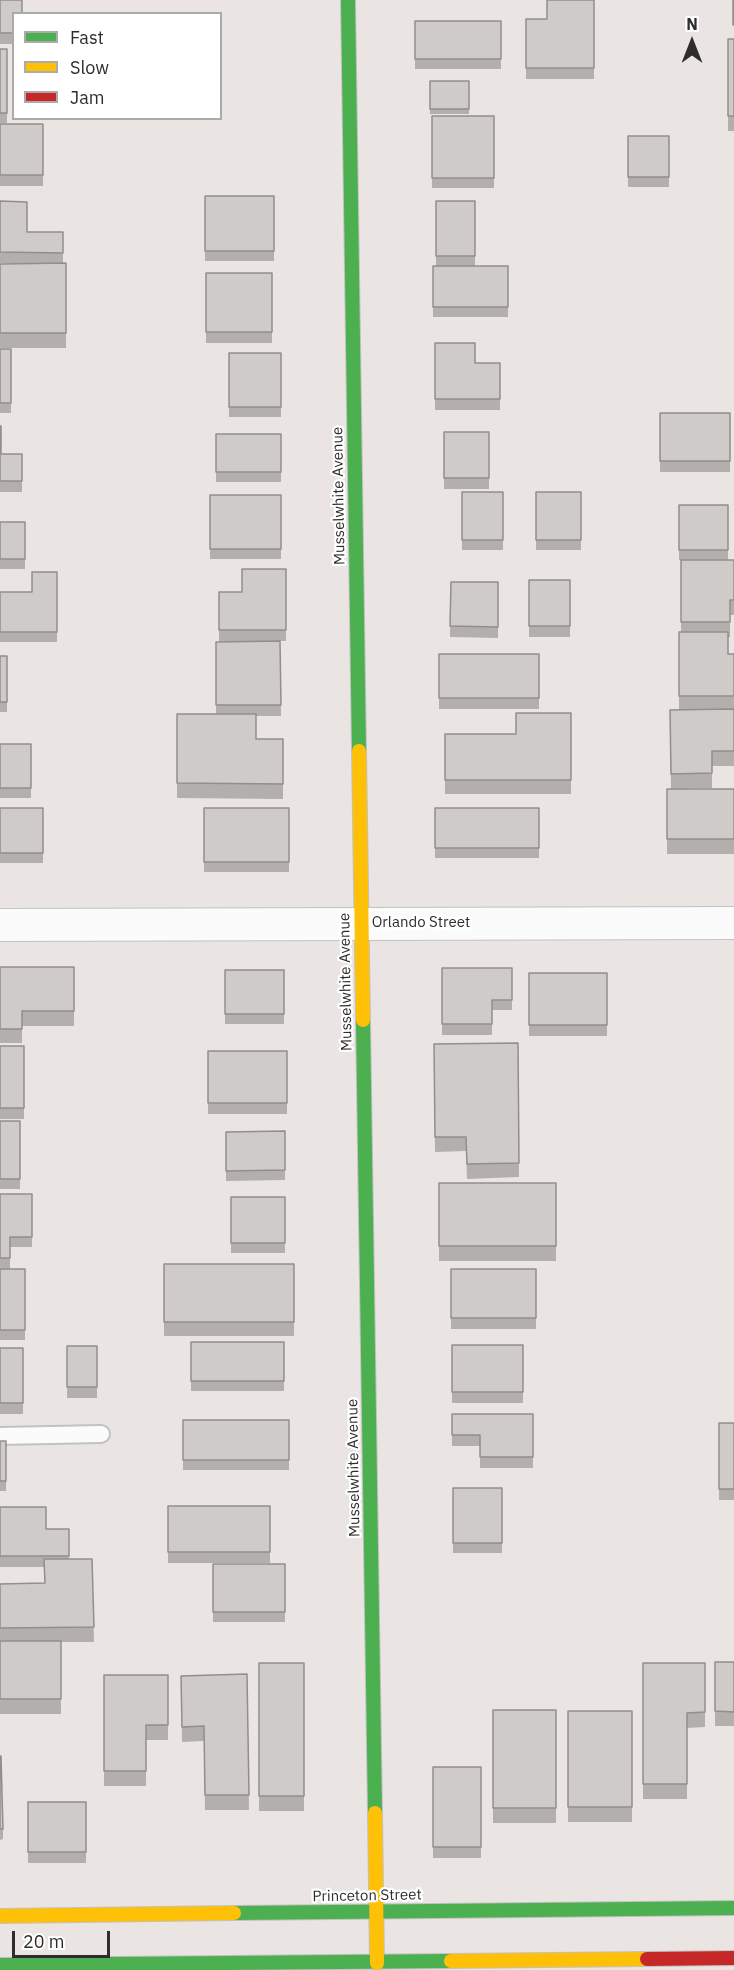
<!DOCTYPE html>
<style>
body{margin:0}
#map{position:relative;width:734px;height:1970px;overflow:hidden;background:#eae5e2;font-family:"IBM Plex Sans",sans-serif}
canvas{display:block}
.legend{position:absolute;left:12px;top:12px;width:210px;height:108px;box-sizing:border-box;background:#fff;border:2px solid #ababab;margin:0;padding:8px 10px;list-style:none;font-size:18px;color:#2d2d2d}
.legend li{display:flex;align-items:center;gap:12px;height:30px}
.legend b{width:30px;border:2px solid #ababab}
.north{position:absolute;left:662px;top:12px;width:60px;height:60px;-webkit-text-stroke:4px #fff;paint-order:stroke;rotate:0deg;font-size:16px;font-weight:700;line-height:24px;text-align:center;color:#2d2d2d}
.north::after{content:'';display:block;margin:auto;width:21px;height:27px;background:#2d2d2d;clip-path:polygon(50% 0,100% 100%,50% 72%,0 100%)}
.scale{position:absolute;left:12px;top:1931px;width:98px;height:27px;box-sizing:border-box;border:3px solid #2d2d2d;border-top:0;padding-left:8px;font-size:18px;line-height:21px;white-space:nowrap;color:#2d2d2d;-webkit-text-stroke:4px #fff;paint-order:stroke}
</style>
<div id="map">
<canvas width="734" height="1970"></canvas>
<ul class="legend">
<li><b style="height:8px;background:#4caf50"></b>Fast</li>
<li><b style="height:8px;background:#ffc107"></b>Slow</li>
<li><b style="height:8px;background:#c62828"></b>Jam</li>
</ul>
<div class="north">N</div>
<div class="scale">20 m</div>
</div>
<script>
const c = document.querySelector('canvas').getContext('2d');
c.lineJoin = 'round';
const toPath = rows => new Path2D(rows.map(r => 'M' + r).join(''));
function strokePath(path, color, width, dash) { c.strokeStyle = color; c.lineWidth = width; c.lineCap = dash ? 'butt' : 'round'; c.setLineDash(dash || []); c.stroke(path); }
function fill(path, color) { c.fillStyle = color; c.fill(path, 'evenodd'); }
function label(font, color, halo, rows, align = 'center') {
  c.font = font + ' "IBM Plex Sans",sans-serif'; c.lineWidth = 4.5; c.setLineDash([]); c.textBaseline = 'middle'; c.strokeStyle = halo; c.fillStyle = color; for (const [text, x, y, turn = 0] of rows) {
    c.save(); c.translate(x, y); c.rotate((+turn || 0) * Math.PI / 180); c.textAlign = isNaN(turn) ? turn : align; if (halo) c.strokeText(text, 0, 0); c.fillText(text, 0, 0); c.restore();
  }
}
const lane = toPath([
 [0,1436,101,1434]
]);
const street = toPath([
 [0,925,734,923]
]);
const fast = toPath([
 [348,0,359,751],
 [363,1020,375,1813],
 [234,1913,734,1908],
 [0,1965,451,1961]
]);
const slow = toPath([
 [359,751,363,1020],
 [375,1813,377,1963],
 [0,1916,234,1913],
 [451,1961,647,1959]
]);
const jam = toPath([
 [647,1959,734,1958]
]);
const wall = toPath([
 [0,0,14,14,14,44,0,44],
 [594,0,594,79,526,79,526,19,547,19],
 [415,21,501,21,501,69,415,69],
 [728,39,734,39,734,131,728,131],
 [0,49,7,49,7,123,0,123],
 [430,81,469,81,469,114,430,114],
 [432,116,494,116,494,188,432,188],
 [0,124,43,124,43,186,0,186],
 [628,136,669,136,669,187,628,187],
 [205,196,274,196,274,261,205,261],
 [0,201,27,232,63,232,63,264,66,263,66,348,0,348,0,264,59,264,0,263],
 [436,201,475,201,475,266,508,266,508,317,433,317,433,266,436,266],
 [206,273,272,273,272,343,206,343],
 [435,343,475,363,500,363,500,410,435,410],
 [0,349,11,349,11,413,0,413],
 [229,353,281,353,281,417,229,417],
 [660,413,730,413,730,472,660,472],
 [0,426,1,454,22,454,22,492,0,492],
 [444,432,489,432,489,489,444,489],
 [216,434,281,434,281,482,216,482],
 [462,492,503,492,503,550,462,550],
 [536,492,581,492,581,550,536,550],
 [210,495,281,495,281,559,210,559],
 [679,505,728,505,728,560,734,560,734,615,730,615,730,637,728,637,728,654,734,654,734,766,712,766,712,788,671,789,670,710,679,710,679,632,681,632,681,560,679,560],
 [0,522,25,522,25,569,0,569],
 [286,569,286,641,219,641,219,592,242,592],
 [57,572,57,642,0,642,0,592,32,592],
 [529,580,570,580,570,637,529,637],
 [451,582,498,582,498,638,450,637],
 [280,641,281,716,256,716,256,739,283,739,283,799,177,798,177,714,216,714,216,642],
 [439,654,539,654,539,709,439,709],
 [0,656,7,656,7,712,0,712],
 [571,713,571,794,445,794,445,734,516,734],
 [0,744,31,744,31,798,0,798],
 [667,789,734,789,734,854,667,854],
 [0,808,43,808,43,863,0,863],
 [204,808,289,808,289,872,204,872],
 [435,808,539,808,539,858,435,858],
 [0,967,74,967,74,1026,22,1026,22,1043,0,1043],
 [442,968,512,968,512,1010,492,1010,492,1035,442,1035],
 [225,970,284,970,284,1024,225,1024],
 [529,973,607,973,607,1036,529,1036],
 [518,1043,519,1177,467,1179,466,1151,435,1152,434,1044],
 [0,1046,24,1046,24,1119,0,1119],
 [208,1051,287,1051,287,1114,208,1114],
 [0,1121,20,1121,20,1189,0,1189],
 [285,1131,285,1180,226,1181,226,1132],
 [439,1183,556,1183,556,1261,439,1261],
 [0,1194,32,1194,32,1247,10,1247,10,1269,0,1269],
 [231,1197,285,1197,285,1253,231,1253],
 [164,1264,294,1264,294,1336,164,1336],
 [0,1269,25,1269,25,1340,0,1340],
 [451,1269,536,1269,536,1329,451,1329],
 [191,1342,284,1342,284,1391,191,1391],
 [452,1345,523,1345,523,1403,452,1403],
 [67,1346,97,1346,97,1398,67,1398],
 [0,1348,23,1348,23,1414,0,1414],
 [452,1414,533,1414,533,1468,480,1468,480,1446,452,1446],
 [183,1420,289,1420,289,1470,183,1470],
 [719,1423,734,1423,734,1500,719,1500],
 [0,1441,6,1441,6,1491,0,1491],
 [453,1488,502,1488,502,1553,453,1553],
 [168,1506,270,1506,270,1563,168,1563],
 [0,1507,46,1529,69,1529,69,1559,92,1559,94,1642,61,1642,61,1714,0,1714,0,1584,45,1583,44,1567,0,1567],
 [213,1564,285,1564,285,1622,213,1622],
 [715,1662,734,1662,734,1726,715,1726],
 [259,1663,304,1663,304,1811,259,1811],
 [643,1663,705,1663,705,1727,687,1728,687,1799,643,1799],
 [247,1674,249,1810,205,1810,204,1741,182,1742,181,1676],
 [104,1675,168,1675,168,1740,146,1740,146,1786,104,1786],
 [493,1710,556,1710,556,1823,493,1823],
 [568,1711,632,1711,632,1822,568,1822],
 [0,1756,3,1829,3,1839,0,1840],
 [433,1767,481,1767,481,1858,433,1858],
 [28,1802,86,1802,86,1863,28,1863]
]);
const building = toPath([
 [0,0,22,0,22,14,14,14,14,33,0,33,0,0],
 [547,0,594,0,594,68,526,68,526,19,547,19,547,0],
 [733,0,734,0,734,25,733,25,733,0],
 [415,21,501,21,501,59,415,59,415,21],
 [728,39,734,39,734,116,728,116,728,39],
 [0,49,7,49,7,113,0,113,0,49],
 [430,81,469,81,469,109,430,109,430,81],
 [432,116,494,116,494,178,432,178,432,116],
 [0,124,43,124,43,175,0,175,0,124],
 [628,136,669,136,669,177,628,177,628,136],
 [205,196,274,196,274,251,205,251,205,196],
 [0,201,27,202,27,232,63,232,63,253,0,252,0,201],
 [436,201,475,201,475,256,436,256,436,201],
 [66,263,66,333,0,333,0,264,66,263],
 [433,266,508,266,508,307,433,307,433,266],
 [206,273,272,273,272,332,206,332,206,273],
 [435,343,475,343,475,363,500,363,500,399,435,399,435,343],
 [0,349,11,349,11,403,0,403,0,349],
 [229,353,281,353,281,407,229,407,229,353],
 [660,413,730,413,730,461,660,461,660,413],
 [0,426,1,426,1,454,22,454,22,481,0,481,0,426],
 [444,432,489,432,489,478,444,478,444,432],
 [216,434,281,434,281,472,216,472,216,434],
 [462,492,503,492,503,540,462,540,462,492],
 [536,492,581,492,581,540,536,540,536,492],
 [210,495,281,495,281,549,210,549,210,495],
 [679,505,728,505,728,550,679,550,679,505],
 [0,522,25,522,25,559,0,559,0,522],
 [681,560,734,560,734,600,730,600,730,622,681,622,681,560],
 [242,569,286,569,286,630,219,630,219,592,242,592,242,569],
 [32,572,57,572,57,632,0,632,0,592,32,592,32,572],
 [529,580,570,580,570,626,529,626,529,580],
 [451,582,498,582,498,627,450,626,451,582],
 [679,632,728,632,728,654,734,654,734,696,679,696,679,632],
 [280,641,281,705,216,705,216,642,280,641],
 [439,654,539,654,539,698,439,698,439,654],
 [0,656,7,656,7,702,0,702,0,656],
 [734,709,734,751,712,751,712,773,671,774,670,710,734,709],
 [516,713,571,713,571,780,445,780,445,734,516,734,516,713],
 [177,714,256,714,256,739,283,739,283,784,177,783,177,714],
 [0,744,31,744,31,788,0,788,0,744],
 [667,789,734,789,734,839,667,839,667,789],
 [0,808,43,808,43,853,0,853,0,808],
 [204,808,289,808,289,862,204,862,204,808],
 [435,808,539,808,539,848,435,848,435,808],
 [0,967,74,967,74,1011,22,1011,22,1029,0,1029,0,967],
 [442,968,512,968,512,1000,492,1000,492,1024,442,1024,442,968],
 [225,970,284,970,284,1014,225,1014,225,970],
 [529,973,607,973,607,1025,529,1025,529,973],
 [518,1043,519,1163,467,1164,466,1137,435,1137,434,1044,518,1043],
 [0,1046,24,1046,24,1108,0,1108,0,1046],
 [208,1051,287,1051,287,1103,208,1103,208,1051],
 [0,1121,20,1121,20,1179,0,1179,0,1121],
 [285,1131,285,1170,226,1171,226,1132,285,1131],
 [439,1183,556,1183,556,1246,439,1246,439,1183],
 [0,1194,32,1194,32,1237,10,1237,10,1258,0,1258,0,1194],
 [231,1197,285,1197,285,1243,231,1243,231,1197],
 [164,1264,294,1264,294,1322,164,1322,164,1264],
 [0,1269,25,1269,25,1330,0,1330,0,1269],
 [451,1269,536,1269,536,1318,451,1318,451,1269],
 [191,1342,284,1342,284,1381,191,1381,191,1342],
 [452,1345,523,1345,523,1392,452,1392,452,1345],
 [67,1346,97,1346,97,1387,67,1387,67,1346],
 [0,1348,23,1348,23,1403,0,1403,0,1348],
 [452,1414,533,1414,533,1457,480,1457,480,1435,452,1435,452,1414],
 [183,1420,289,1420,289,1460,183,1460,183,1420],
 [719,1423,734,1423,734,1489,719,1489,719,1423],
 [0,1441,6,1441,6,1481,0,1481,0,1441],
 [453,1488,502,1488,502,1543,453,1543,453,1488],
 [168,1506,270,1506,270,1552,168,1552,168,1506],
 [0,1507,46,1507,46,1529,69,1529,69,1556,0,1556,0,1507],
 [44,1559,92,1559,94,1627,0,1628,0,1584,45,1583,44,1559],
 [213,1564,285,1564,285,1612,213,1612,213,1564],
 [0,1641,61,1641,61,1699,0,1699,0,1641],
 [715,1662,734,1662,734,1712,715,1711,715,1662],
 [259,1663,304,1663,304,1796,259,1796,259,1663],
 [643,1663,705,1663,705,1712,687,1713,687,1784,643,1784,643,1663],
 [247,1674,249,1795,205,1795,204,1726,182,1727,181,1676,247,1674],
 [104,1675,168,1675,168,1725,146,1725,146,1771,104,1771,104,1675],
 [493,1710,556,1710,556,1808,493,1808,493,1710],
 [568,1711,632,1711,632,1807,568,1807,568,1711],
 [0,1756,1,1756,3,1829,0,1829,0,1756],
 [433,1767,481,1767,481,1847,433,1847,433,1767],
 [28,1802,86,1802,86,1852,28,1852,28,1802]
]);
const streetNames = [
 ["Musselwhite Avenue",339,496,-91],
 ["Orlando Street",421,923],
 ["Musselwhite Avenue",346,982,-91],
 ["Musselwhite Avenue",354,1468,-91],
 ["Princeton Street",367,1896,-1]
];
strokePath(lane, '#c2c2c2', 20);
strokePath(street, '#c2c2c2', 34);
strokePath(fast, '#c2c2c2', 16);
strokePath(slow, '#c2c2c2', 16);
strokePath(jam, '#c2c2c2', 16);
strokePath(lane, '#fcfbfb', 16);
strokePath(street, '#fcfbfb', 32);
strokePath(fast, '#4caf50', 14);
strokePath(slow, '#ffc107', 14);
strokePath(jam, '#c62828', 14);
fill(wall, '#b2afad');
fill(building, '#cfcbc9');
strokePath(building, '#918e8d', 1.5);
label('15px', '#2d2d2d', '#fff', streetNames);
</script>
